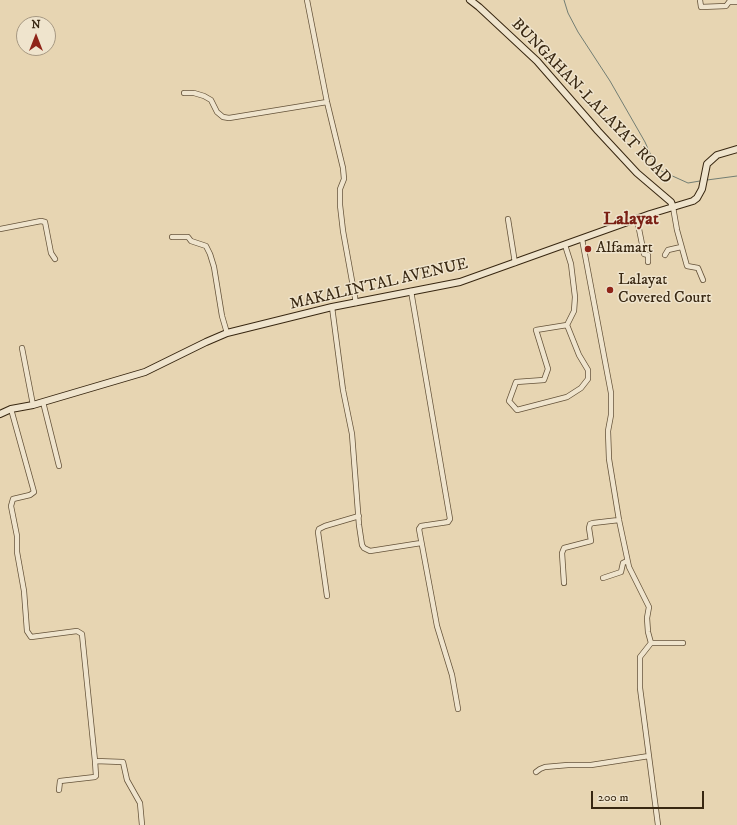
<!DOCTYPE html>
<style>
body{margin:0}
#map{position:relative;width:737px;height:825px;overflow:hidden;background:#e7d5b2;font-family:"IM FELL DW Pica",serif}
canvas{display:block}
.north{position:absolute;left:16px;top:16px;width:40px;height:40px;box-sizing:border-box;background:#efe4cd;border:1px solid #a69882;border-radius:50%;rotate:0deg;font-size:11px;font-weight:700;line-height:16px;text-align:center;color:#382711}
.north::after{content:'';display:block;margin:auto;width:14px;height:18px;background:#8f2418;clip-path:polygon(50% 0,100% 100%,50% 72%,0 100%)}
.scale{position:absolute;left:591px;top:791px;width:113px;height:18px;box-sizing:border-box;border:2px solid #382711;border-top:0;padding-left:5px;font-size:12px;line-height:14px;white-space:nowrap;color:#382711;-webkit-text-stroke:3px #efe4cd;paint-order:stroke}
</style>
<div id="map">
<canvas width="737" height="825"></canvas>
<div class="north">N</div>
<div class="scale">200 m</div>
</div>
<script>
const c = document.querySelector('canvas').getContext('2d');
c.lineJoin = 'round';
const toPath = rows => new Path2D(rows.map(r => 'M' + r).join(''));
function strokePath(path, color, width, dash) { c.strokeStyle = color; c.lineWidth = width; c.lineCap = dash ? 'butt' : 'round'; c.setLineDash(dash || []); c.stroke(path); }
function label(font, color, halo, rows, align = 'center') {
  c.font = font + ' "IM FELL DW Pica",serif'; c.lineWidth = 3; c.setLineDash([]); c.textBaseline = 'middle'; c.strokeStyle = halo; c.fillStyle = color; for (const [text, x, y, turn = 0] of rows) {
    c.save(); c.translate(x, y); c.rotate((+turn || 0) * Math.PI / 180); c.textAlign = isNaN(turn) ? turn : align; if (halo) c.strokeText(text, 0, 0); c.fillText(text, 0, 0); c.restore();
  }
}
const stream = toPath([
 [564,0,568,13,578,32,610,81,645,142,657,169,688,183,700,181],
 [707,180,737,176]
]);
const street = toPath([
 [307,0,327,102,343,168,344,179,340,189,340,205,343,231,356,303],
 [700,0,701,7,726,6,729,2,737,2],
 [184,93,194,93,204,96,211,100,217,112,223,117,229,118,327,102],
 [673,207,677,230,687,266,698,268,703,280],
 [508,219,515,263],
 [637,219,644,254,648,255,648,262],
 [0,229,41,221,45,222,51,253,55,259],
 [172,237,188,237,191,241,206,246,210,254,214,267,222,316,227,333],
 [582,239,611,393,611,415,608,431,609,459,619,520,629,567,649,607,647,618,648,632,651,643,640,657,640,688,658,825],
 [565,245,571,264,575,297,574,311,567,325,579,355,588,370,588,379,581,388,567,397,517,410,509,401,516,382,544,380,548,369,536,330,567,325],
 [665,255,668,250,681,247],
 [411,291,450,519,448,522,421,526,419,529,437,626,452,675,458,709],
 [332,307,343,390,352,434,359,525,362,545,364,548,370,551,421,543],
 [22,348,33,405],
 [43,402,59,466],
 [11,409,34,492,30,495,13,499,11,506,17,536,17,552,24,591,27,631,31,637,77,631,82,634,95,761,123,762,127,780,140,803,142,825],
 [603,578,621,572,623,563,627,561],
 [564,583,562,553,564,548,591,541,589,528,590,524,593,523,619,520],
 [327,596,318,532,319,529,325,526,359,516],
 [651,643,683,643],
 [536,772,540,769,545,767,568,765,591,765,649,756],
 [59,790,60,781,95,777,96,776,95,761]
]);
const secondary = toPath([
 [470,0,479,7,537,61,598,131,637,173,671,202,673,207],
 [0,414,11,409,33,405,145,372,206,342,227,333,332,307,460,282,650,214,693,201,697,198,702,189,707,164,717,155,737,149]
]);
const markers = [
 [588,249,4,"#8f2418"],
 [610,290,4,"#8f2418"]
];
const streetNames = [
 ["BUNGAHAN-LALAYAT ROAD",591,102,46],
 ["MAKALINTAL AVENUE",379,285,-13]
];
const poiNames = [
 ["Alfamart",596,249],
 ["Lalayat",618,281],
 ["Covered Court",618,299]
];
const quarterNames = [
 ["Lalayat",631,220]
];
strokePath(stream, '#727d73', 1);
strokePath(street, '#645239', 6);
strokePath(secondary, '#382711', 8);
strokePath(street, '#efe4cd', 4.5);
strokePath(secondary, '#efe4cd', 6);
for (const [x, y, r, color] of markers) { const dot = new Path2D(); dot.arc(x, y, r, 0, 2 * Math.PI); c.fillStyle = color; c.fill(dot); strokePath(dot, '#efe4cd', 1.5); }
label('16px', '#382711', '#efe4cd', streetNames);
label('16px', '#382711', '#efe4cd', poiNames, 'left');
label('bold 18px', '#7a1f14', '#efe4cd', quarterNames);
</script>
